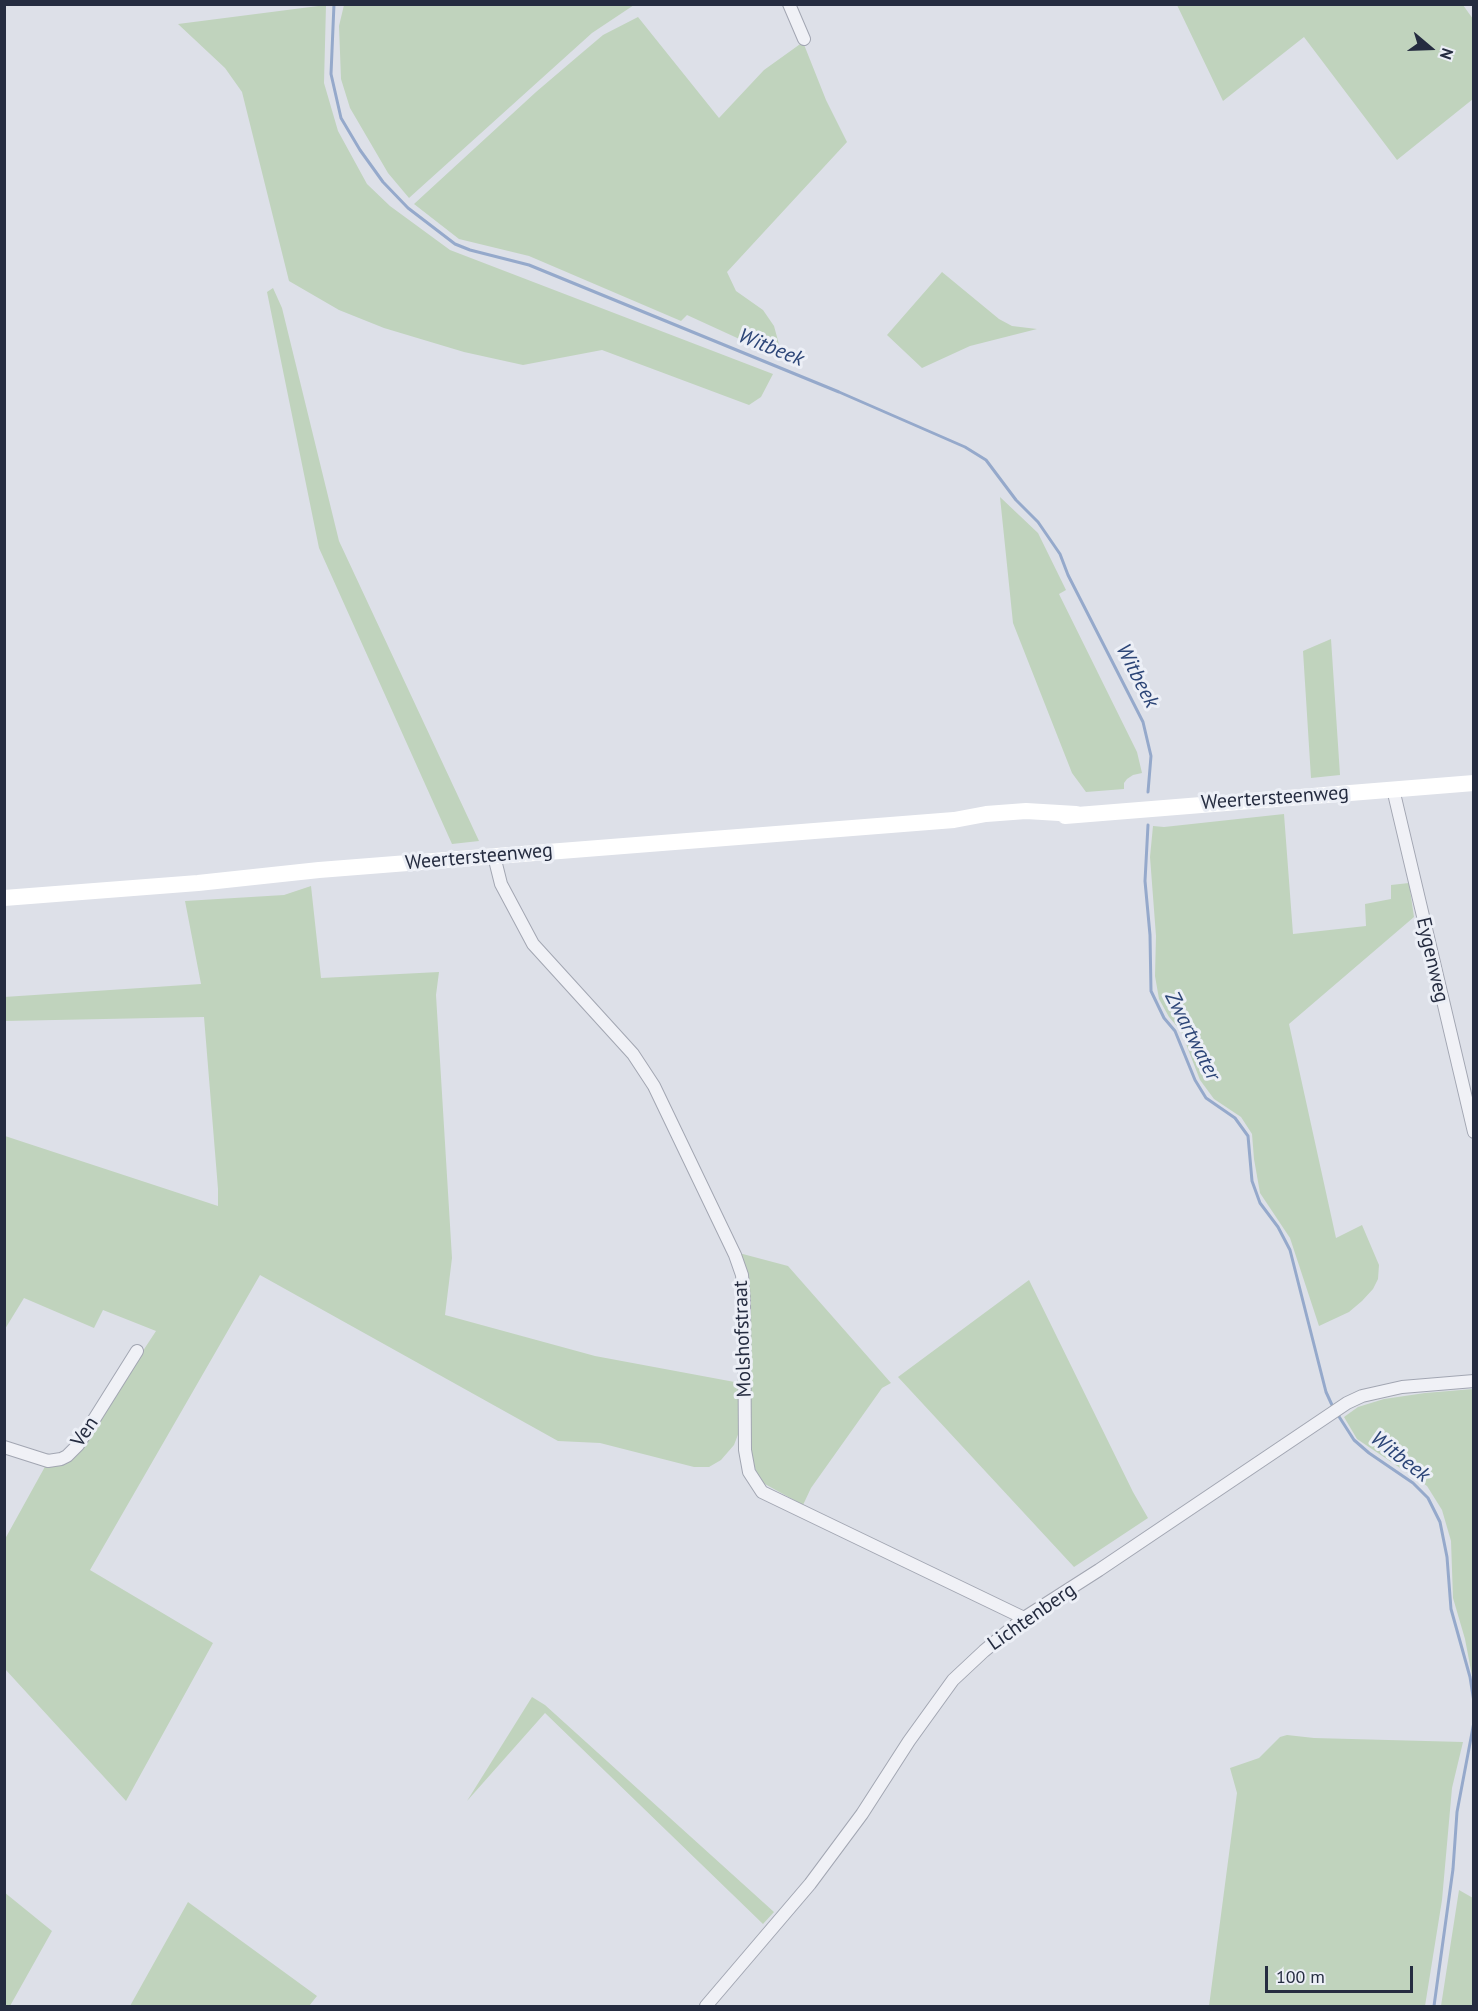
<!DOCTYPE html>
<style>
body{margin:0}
#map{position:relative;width:1478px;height:2011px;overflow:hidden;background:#dde0e8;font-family:"PT Sans",sans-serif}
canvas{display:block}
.frame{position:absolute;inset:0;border:6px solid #252c40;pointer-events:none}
.north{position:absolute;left:1400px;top:18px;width:60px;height:60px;-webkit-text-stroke:4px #eceff6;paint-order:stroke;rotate:109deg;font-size:16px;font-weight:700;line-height:24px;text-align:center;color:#252c40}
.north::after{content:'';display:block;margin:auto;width:21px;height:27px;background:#252c40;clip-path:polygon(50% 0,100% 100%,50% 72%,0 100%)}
.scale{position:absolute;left:1265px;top:1966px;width:148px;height:27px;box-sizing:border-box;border:3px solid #252c40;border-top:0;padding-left:8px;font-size:18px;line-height:21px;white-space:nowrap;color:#252c40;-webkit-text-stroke:4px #eceff6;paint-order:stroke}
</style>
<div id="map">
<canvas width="1478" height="2011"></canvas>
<div class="frame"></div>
<div class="north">N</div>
<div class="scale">100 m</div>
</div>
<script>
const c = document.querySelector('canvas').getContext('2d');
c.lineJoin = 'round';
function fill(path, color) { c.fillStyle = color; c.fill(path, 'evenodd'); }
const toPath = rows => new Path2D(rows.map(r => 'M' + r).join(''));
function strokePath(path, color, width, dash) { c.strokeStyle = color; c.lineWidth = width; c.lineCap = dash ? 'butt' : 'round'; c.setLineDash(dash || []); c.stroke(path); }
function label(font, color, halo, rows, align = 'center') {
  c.font = font + ' "PT Sans",sans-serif'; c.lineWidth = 6; c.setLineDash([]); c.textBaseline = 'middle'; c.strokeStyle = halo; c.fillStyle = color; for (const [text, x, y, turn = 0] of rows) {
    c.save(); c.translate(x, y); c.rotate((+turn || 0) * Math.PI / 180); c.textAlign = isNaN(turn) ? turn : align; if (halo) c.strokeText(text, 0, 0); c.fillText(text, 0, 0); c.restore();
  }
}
const green = toPath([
 [326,5,324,83,338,131,367,184,390,206,450,250,773,374,761,397,749,405,602,350,523,365,464,352,384,328,339,310,289,281,242,92,225,68,178,24],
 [344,5,344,4,634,5,592,33,409,198,388,173,350,108,341,79,339,26],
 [1177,5,1463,5,1473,19,1473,99,1397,160,1304,37,1223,101],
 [638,17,719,118,764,70,803,42,826,100,847,142,727,272,736,291,763,310,774,326,783,359,687,315,681,321,529,256,459,239,414,204,536,92,577,57,603,35],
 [942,272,999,319,1012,326,1037,329,970,346,922,368,887,335],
 [273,288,282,308,339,541,479,841,452,844,319,548,267,292],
 [1000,497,1038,533,1066,590,1059,594,1137,752,1142,773,1133,775,1127,779,1124,783,1124,789,1086,792,1072,773,1013,623],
 [1331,639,1340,775,1311,778,1303,651],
 [1284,814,1293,934,1366,926,1365,904,1391,899,1391,885,1409,883,1414,917,1289,1024,1336,1238,1362,1225,1379,1265,1378,1279,1373,1289,1362,1301,1349,1312,1319,1326,1290,1238,1260,1193,1254,1159,1252,1134,1241,1117,1214,1099,1200,1080,1181,1031,1169,1017,1159,999,1155,976,1156,936,1150,857,1153,826,1164,827],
 [311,886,321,978,439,972,436,995,452,1258,445,1315,595,1356,740,1383,739,1432,734,1445,721,1460,709,1467,694,1467,600,1443,558,1441,260,1275,90,1570,213,1643,126,1801,5,1669,5,1539,47,1463,56,1464,137,1360,156,1331,103,1310,94,1328,24,1298,5,1329,5,1136,218,1206,218,1189,204,1017,5,1021,4,997,201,984,185,901,284,895],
 [739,1253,788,1266,891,1383,882,1388,811,1488,803,1505,763,1483,757,1473,750,1455,751,1344,747,1286],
 [1029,1280,1133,1492,1148,1518,1074,1567,898,1377],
 [1473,1389,1474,1389,1473,1681,1465,1639,1453,1598,1451,1541,1442,1510,1427,1486,1357,1439,1344,1417,1358,1407,1384,1399,1425,1393],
 [532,1697,545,1705,774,1912,763,1924,545,1713,467,1801],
 [1287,1735,1314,1738,1463,1742,1452,1788,1442,1900,1425,2006,1209,2006,1237,1793,1230,1768,1259,1758,1280,1737],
 [1459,1890,1473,1898,1473,2006,1441,2006],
 [4,1892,52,1931,10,2006,4,2006],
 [188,1902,317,1996,309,2006,130,2006]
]);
const stream = toPath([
 [334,4,331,74,341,118,360,150,383,182,408,208,455,244,470,250,529,265,839,392,965,447,986,460,1016,500,1038,522,1060,554,1068,575,1143,722,1151,756,1148,792],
 [1148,825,1145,881,1150,935,1151,991,1164,1018,1175,1031,1195,1080,1206,1098,1235,1118,1248,1136,1252,1181,1260,1203,1278,1227,1290,1250,1326,1392,1332,1405],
 [1338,1415,1354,1440,1369,1453,1413,1483,1428,1498,1440,1522,1447,1557,1451,1609,1470,1677,1474,1702],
 [1434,2006,1453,1869,1457,1812,1474,1722]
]);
const minor = toPath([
 [789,4,804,39],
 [1393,789,1474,1132],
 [494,856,501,884,533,944,633,1054,654,1086,735,1255,742,1275,744,1301,745,1450,749,1472,762,1492,1024,1618],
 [4,1447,48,1461,61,1459,67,1456,78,1445,137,1351],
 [706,2006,810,1884,862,1814,909,1741,953,1680,984,1651,1024,1618,1099,1570,1347,1403,1362,1396,1402,1387,1474,1381]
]);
const secondary = toPath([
 [1065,816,1474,783],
 [4,898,198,883,319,870,954,820,986,814,1026,811,1076,814]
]);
const streetNames = [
 ["Weertersteenweg",1275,798,-4],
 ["Weertersteenweg",479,857,-5],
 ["Eygenweg",1432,960,77],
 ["Molshofstraat",743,1339,-92],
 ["Ven",85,1432,-56],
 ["Lichtenberg",1032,1617,-35]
];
const waterNames = [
 ["Witbeek",771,348,22],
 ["Witbeek",1137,676,63],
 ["Zwartwater",1192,1036,63],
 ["Witbeek",1400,1457,38]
];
fill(green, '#c0d3bd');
strokePath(stream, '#95a9cb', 3);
strokePath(minor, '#a2a6b2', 14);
strokePath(minor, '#f0f1f6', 12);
strokePath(secondary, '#fff', 16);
label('20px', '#252c40', '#eceff6', streetNames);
label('italic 21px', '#2c4577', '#eceff6', waterNames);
</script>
